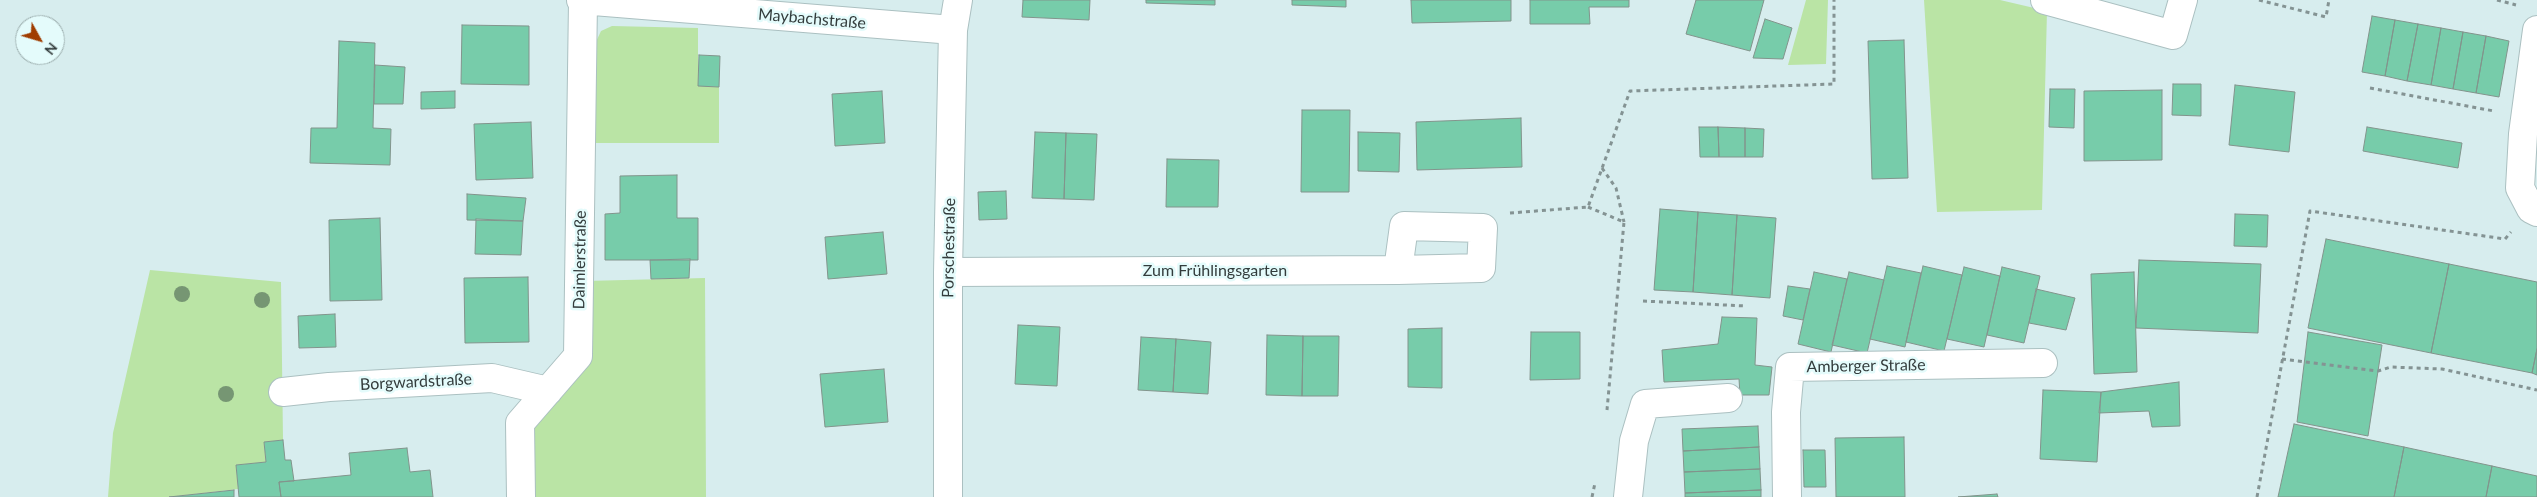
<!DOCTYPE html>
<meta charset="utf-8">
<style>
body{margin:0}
#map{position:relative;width:2537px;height:497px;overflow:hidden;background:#d7edee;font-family:Lato,sans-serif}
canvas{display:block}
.north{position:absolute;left:15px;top:15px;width:50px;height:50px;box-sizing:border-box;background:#e4fbfb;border:1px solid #9dafaf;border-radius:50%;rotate:129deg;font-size:14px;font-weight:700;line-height:20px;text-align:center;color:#333c3c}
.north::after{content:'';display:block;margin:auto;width:18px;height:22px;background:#a03d00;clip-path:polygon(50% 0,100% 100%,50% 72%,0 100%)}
</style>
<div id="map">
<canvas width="2537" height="497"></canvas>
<div class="north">N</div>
</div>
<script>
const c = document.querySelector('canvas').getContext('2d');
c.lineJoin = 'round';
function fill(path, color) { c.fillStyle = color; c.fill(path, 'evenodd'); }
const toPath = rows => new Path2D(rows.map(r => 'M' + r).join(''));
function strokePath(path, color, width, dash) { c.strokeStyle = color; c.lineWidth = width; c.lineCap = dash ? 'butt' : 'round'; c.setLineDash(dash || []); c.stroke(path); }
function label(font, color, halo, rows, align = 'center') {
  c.font = font + ' Lato,sans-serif'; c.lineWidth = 5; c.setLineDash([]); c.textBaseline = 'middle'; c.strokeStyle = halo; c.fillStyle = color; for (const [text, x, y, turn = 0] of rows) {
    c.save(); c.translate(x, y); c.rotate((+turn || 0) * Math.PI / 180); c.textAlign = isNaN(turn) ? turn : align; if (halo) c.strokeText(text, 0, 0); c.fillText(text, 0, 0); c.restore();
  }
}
const green = toPath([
 [1806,0,1828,0,1826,64,1788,65],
 [1924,0,2000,0,2047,11,2042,210,1937,212],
 [612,26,698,28,698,85,719,87,719,143,591,143,595,44,601,31],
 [150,270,281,282,283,440,264,442,266,462,236,465,238,489,169,497,108,497,113,433],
 [705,278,706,497,531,497,529,426,584,363,585,281]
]);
const building = toPath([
 [1023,0,1090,0,1089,20,1022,17,1023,0],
 [1146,0,1215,0,1215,5,1146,3,1146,0],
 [1292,0,1346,0,1346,7,1292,5,1292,0],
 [1411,0,1511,0,1511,21,1412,23,1411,0],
 [1530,0,1629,0,1629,7,1589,7,1590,24,1530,24,1530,0],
 [1696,0,1764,0,1750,51,1686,34,1696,0],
 [2372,16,2395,20,2385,76,2362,72,2372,16],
 [1765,19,1792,28,1783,59,1753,58,1765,19],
 [2395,20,2418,24,2407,81,2385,76,2395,20],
 [2418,24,2441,28,2431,85,2407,81,2418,24],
 [462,25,529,26,529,85,461,84,462,25],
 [2441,28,2463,32,2453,89,2431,85,2441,28],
 [2463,32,2486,36,2476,93,2453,89,2463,32],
 [2486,36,2509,41,2499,97,2476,93,2486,36],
 [1904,40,1908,178,1872,179,1868,41,1904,40],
 [339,41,375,43,373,128,391,129,390,165,310,163,311,128,337,128,339,41],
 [699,55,720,56,719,87,698,86,699,55],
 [375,65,405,67,403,104,374,104,375,65],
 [2173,84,2201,84,2201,116,2172,115,2173,84],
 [2235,85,2295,92,2289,152,2229,145,2235,85],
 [2050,89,2075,89,2074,128,2049,127,2050,89],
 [2162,90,2162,160,2084,161,2084,91,2162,90],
 [455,91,455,108,421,109,421,92,455,91],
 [882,91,885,143,835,146,832,94,882,91],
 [1302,110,1350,110,1349,192,1301,192,1302,110],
 [1521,118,1522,167,1417,170,1416,122,1521,118],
 [531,122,533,178,476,180,474,124,531,122],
 [1699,127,1718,127,1719,157,1700,157,1699,127],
 [1718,127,1745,128,1745,157,1719,157,1718,127],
 [2367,127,2462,143,2458,168,2363,151,2367,127],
 [1745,128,1764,129,1763,157,1745,157,1745,128],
 [1035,132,1066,133,1064,199,1032,198,1035,132],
 [1358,132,1400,133,1399,172,1358,171,1358,132],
 [1066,133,1097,134,1094,200,1064,199,1066,133],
 [1167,159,1219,160,1218,207,1166,207,1167,159],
 [677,175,677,218,698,218,698,260,605,260,605,214,620,213,620,176,677,175],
 [1006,191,1007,219,979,220,978,192,1006,191],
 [467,194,526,198,523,221,467,220,467,194],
 [1660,209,1698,212,1693,292,1654,290,1660,209],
 [1698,212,1737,215,1732,295,1693,292,1698,212],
 [2235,214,2268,215,2267,247,2234,246,2235,214],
 [1737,215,1776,218,1770,298,1732,295,1737,215],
 [380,218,382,300,330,301,329,220,380,218],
 [476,219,523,221,521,255,475,254,476,219],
 [883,232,887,274,828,279,825,237,883,232],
 [2326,239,2449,264,2431,353,2308,328,2326,239],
 [690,259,689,278,651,279,650,260,690,259],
 [2139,260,2261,264,2258,333,2136,328,2139,260],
 [2449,264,2537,282,2537,349,2532,373,2431,353,2449,264],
 [1887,266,1921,273,1905,347,1870,339,1887,266],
 [1923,266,1962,275,1944,351,1906,342,1923,266],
 [1964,267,2000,276,1984,347,1947,339,1964,267],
 [2002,267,2040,276,2024,343,1987,335,2002,267],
 [1814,272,1847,279,1831,352,1798,344,1814,272],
 [1849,272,1884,280,1867,353,1832,345,1849,272],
 [2134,272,2137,372,2094,374,2091,274,2134,272],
 [528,277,529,342,465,343,464,278,528,277],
 [1788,286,1810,289,1803,320,1783,316,1788,286],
 [2036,289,2075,298,2066,330,2029,323,2036,289],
 [335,314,336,347,299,348,298,316,335,314],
 [1722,317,1757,318,1755,365,1772,367,1769,395,1740,395,1739,379,1664,382,1662,350,1718,344,1722,317],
 [1018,325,1060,327,1057,386,1015,384,1018,325],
 [1442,328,1442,388,1408,387,1408,329,1442,328],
 [1531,332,1580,332,1580,379,1530,380,1531,332],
 [2308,332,2382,345,2368,436,2297,422,2308,332],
 [1267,335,1303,336,1302,396,1266,395,1267,335],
 [1303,336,1339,336,1338,396,1302,396,1303,336],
 [1141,337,1176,339,1173,392,1138,390,1141,337],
 [1176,339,1211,342,1208,394,1173,392,1176,339],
 [2537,349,2537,375,2532,373,2537,349],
 [884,369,888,422,825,427,820,374,884,369],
 [2179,382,2180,426,2152,427,2149,411,2099,413,2101,392,2179,382],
 [2043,390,2101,392,2097,462,2040,459,2043,390],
 [2294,424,2404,447,2394,497,2278,497,2294,424],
 [1758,426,1759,447,1683,451,1682,429,1758,426],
 [1904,437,1905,497,1836,497,1835,438,1904,437],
 [283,440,285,460,291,460,294,481,279,482,281,497,239,497,236,465,266,462,264,442,283,440],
 [1759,447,1760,469,1684,472,1683,451,1759,447],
 [2404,447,2492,466,2486,497,2394,497,2404,447],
 [407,448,410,472,430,470,433,497,281,497,279,482,351,475,349,453,407,448],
 [1803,450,1825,450,1826,487,1804,487,1803,450],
 [2492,466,2537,476,2537,497,2486,497,2492,466],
 [1760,469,1761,490,1685,493,1684,472,1760,469],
 [234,490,234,497,169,497,234,490],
 [1761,490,1761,497,1685,497,1685,493,1761,490],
 [1997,494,1998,497,1958,497,1997,494]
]);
const path = toPath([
 [2259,0,2326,17,2329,0],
 [2497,0,2516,5],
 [2370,88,2494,111],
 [1602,168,1616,188,1624,222],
 [1588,207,1624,222,1607,410],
 [1510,213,1588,207,1630,91,1834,84,1834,0],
 [1643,301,1746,306],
 [2282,359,2378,371,2391,367,2442,369,2537,390],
 [1592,497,1595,483],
 [2257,497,2310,211,2505,239,2511,232]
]);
const minor = toPath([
 [581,0,953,30],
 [2045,0,2173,35,2183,0],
 [2537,30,2523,134,2520,188,2531,209,2537,212],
 [948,272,1398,270,1481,268,1483,228,1404,226,1398,270],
 [283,392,329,387,492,378,548,391],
 [521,497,520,423,578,356,583,1],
 [948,497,948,272,953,30,958,0],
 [1628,497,1634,441,1645,404,1728,398],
 [1787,497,1786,412,1790,367,2043,363]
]);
const trees = [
 [182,294],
 [262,300],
 [226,394]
];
const streetNames = [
 ["Maybachstraße",812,19,5],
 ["Porschestraße",949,248,-89],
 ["Daimlerstraße",580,260,-89],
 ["Zum Frühlingsgarten",1215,271],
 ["Amberger Straße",1866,366,-1],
 ["Borgwardstraße",416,382,-3]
];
fill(green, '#bae4a5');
fill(building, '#7ca');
strokePath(building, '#82948c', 1);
strokePath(minor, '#abc0c1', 30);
strokePath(path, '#849393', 3, [4, 4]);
strokePath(minor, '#fff', 28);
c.fillStyle = '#769673';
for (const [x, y] of trees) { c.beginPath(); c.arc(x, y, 8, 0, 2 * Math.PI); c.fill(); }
label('16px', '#333c3c', '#e4fbfb', streetNames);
</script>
